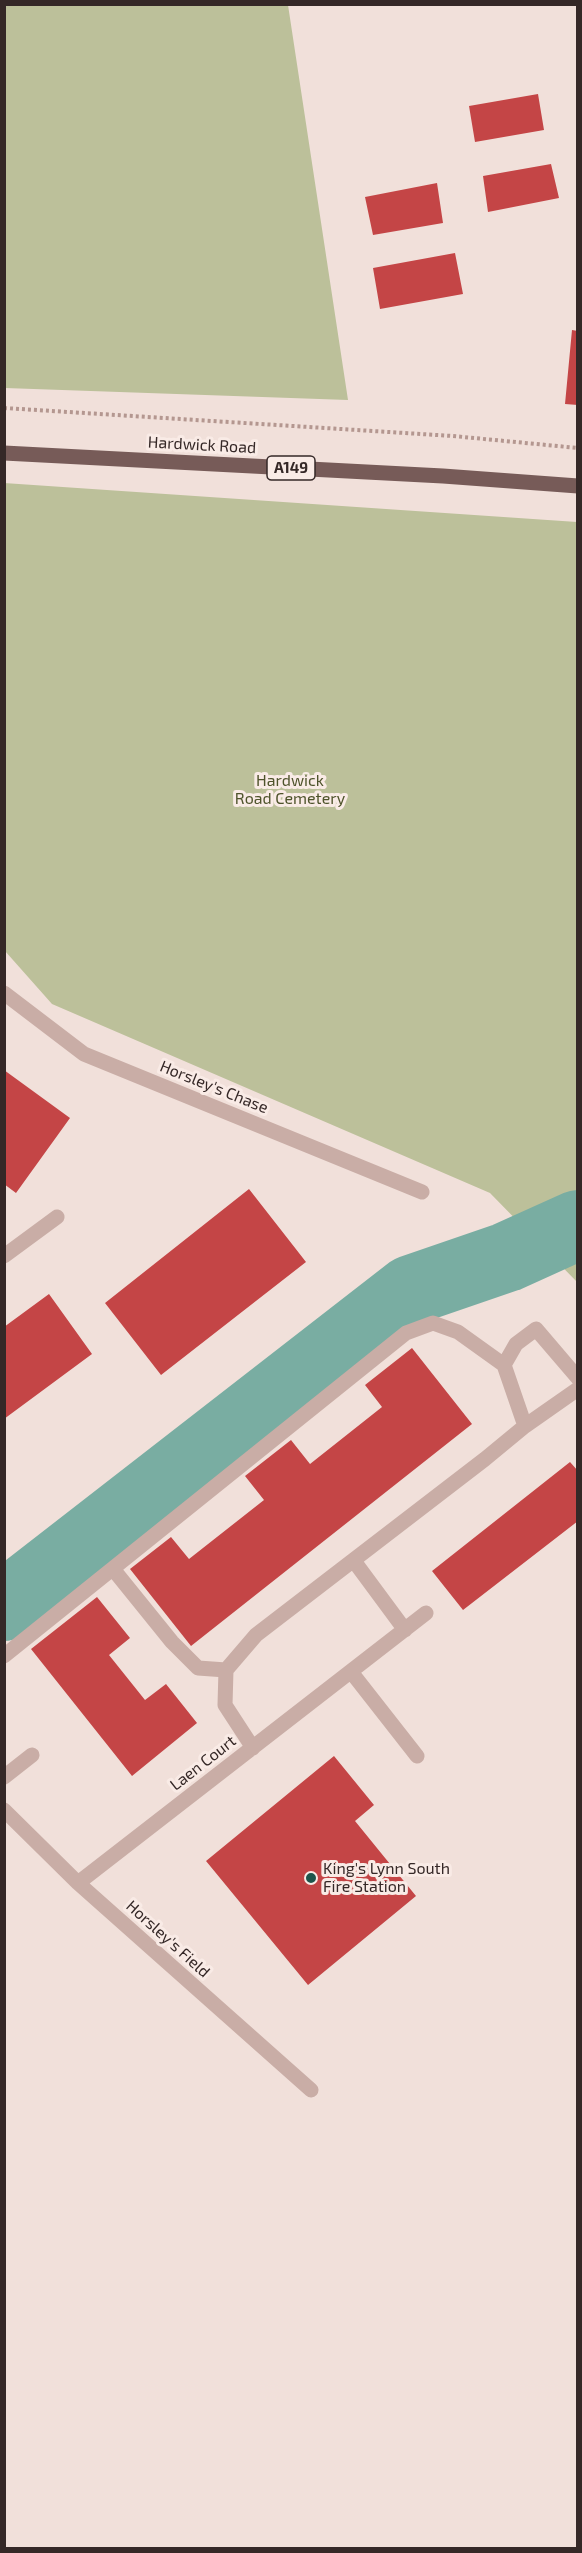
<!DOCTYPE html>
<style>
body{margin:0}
#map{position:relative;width:582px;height:2553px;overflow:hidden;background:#f1e0da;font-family:"Exo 2",sans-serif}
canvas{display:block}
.frame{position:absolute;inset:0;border:6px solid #352827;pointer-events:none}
</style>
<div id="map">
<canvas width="582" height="2553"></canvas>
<div class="frame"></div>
</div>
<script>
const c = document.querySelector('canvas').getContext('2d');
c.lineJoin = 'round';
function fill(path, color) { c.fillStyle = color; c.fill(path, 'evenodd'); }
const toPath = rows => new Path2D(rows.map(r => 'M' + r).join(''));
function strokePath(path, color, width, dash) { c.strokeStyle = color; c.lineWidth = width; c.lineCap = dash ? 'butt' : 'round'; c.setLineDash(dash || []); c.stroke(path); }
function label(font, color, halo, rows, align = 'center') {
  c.font = font + ' "Exo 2",sans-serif'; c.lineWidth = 6; c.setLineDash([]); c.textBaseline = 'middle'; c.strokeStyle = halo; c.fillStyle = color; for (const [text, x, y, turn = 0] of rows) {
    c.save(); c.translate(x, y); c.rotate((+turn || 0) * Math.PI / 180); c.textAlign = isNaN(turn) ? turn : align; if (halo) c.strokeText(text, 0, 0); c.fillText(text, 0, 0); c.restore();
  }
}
const green = toPath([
 [5,4,288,5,348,400,5,388],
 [4,483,577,522,577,1282,490,1193,52,1004,5,951]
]);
const river = toPath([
 [4,1606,411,1290,507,1257,578,1225]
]);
const building = toPath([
 [538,94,544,130,475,142,469,106],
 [551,164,559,198,488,212,483,176],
 [437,183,443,223,373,235,365,197],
 [455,253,463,294,380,309,373,268],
 [572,330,578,331,578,405,565,404],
 [4,1070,70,1118,16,1193,4,1184],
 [249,1189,306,1262,161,1375,105,1303],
 [49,1294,92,1354,4,1419,4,1327],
 [412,1348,472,1424,191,1646,130,1569,171,1537,189,1559,264,1500,245,1476,291,1440,310,1464,382,1407,365,1385],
 [570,1462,578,1471,578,1521,463,1610,432,1571],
 [97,1597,130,1638,109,1655,145,1700,166,1684,197,1723,132,1776,31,1649],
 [334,1756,374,1805,355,1821,416,1896,308,1985,206,1861]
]);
const path = toPath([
 [4,408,453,436,578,448]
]);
const minor = toPath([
 [4,993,84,1054,422,1192],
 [4,1256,57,1217],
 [525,1426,504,1365,516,1344,536,1329,578,1378],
 [354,1561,405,1630],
 [113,1569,172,1642,198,1668,226,1670],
 [4,1656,406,1333,433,1323,458,1332,504,1365],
 [352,1673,417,1756],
 [253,1748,225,1705,226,1670,256,1635,485,1459,525,1426,578,1389],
 [4,1777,32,1755],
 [4,1810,78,1883,311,2090],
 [78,1883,426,1613]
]);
const major = toPath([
 [4,453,443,476,578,486]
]);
const markers = [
 [311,1878,6,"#1d554b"]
];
const shields = [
 [291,468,48]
];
const shieldNames = [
 ["A149",291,468]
];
const streetNames = [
 ["Hardwick Road",202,445,3],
 ["Horsley's Chase",214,1087,22],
 ["Laen Court",203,1763,-38],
 ["Horsley's Field",168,1939,42]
];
const parkNames = [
 ["Hardwick",290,781],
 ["Road Cemetery",290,799]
];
const poiNames = [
 ["King's Lynn South",323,1869],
 ["Fire Station",323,1887]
];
fill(green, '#bcc09a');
strokePath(river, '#79ada2', 70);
fill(building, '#c44546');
strokePath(path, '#b49790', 4, [3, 3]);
strokePath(minor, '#c9ada6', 15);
strokePath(major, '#775b58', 15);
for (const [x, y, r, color] of markers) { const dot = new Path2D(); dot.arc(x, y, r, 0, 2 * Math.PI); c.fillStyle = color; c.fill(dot); strokePath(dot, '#f9ebe6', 2); }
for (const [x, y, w] of shields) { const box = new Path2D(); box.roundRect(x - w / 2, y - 12, w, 24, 4.5); c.fillStyle = '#f9ebe6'; c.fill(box); strokePath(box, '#352827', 1.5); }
label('bold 15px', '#352827', null, shieldNames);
label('16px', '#352827', '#f9ebe6', streetNames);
label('16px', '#4e532b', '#f9ebe6', parkNames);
label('16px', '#352827', '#f9ebe6', poiNames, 'left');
</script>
